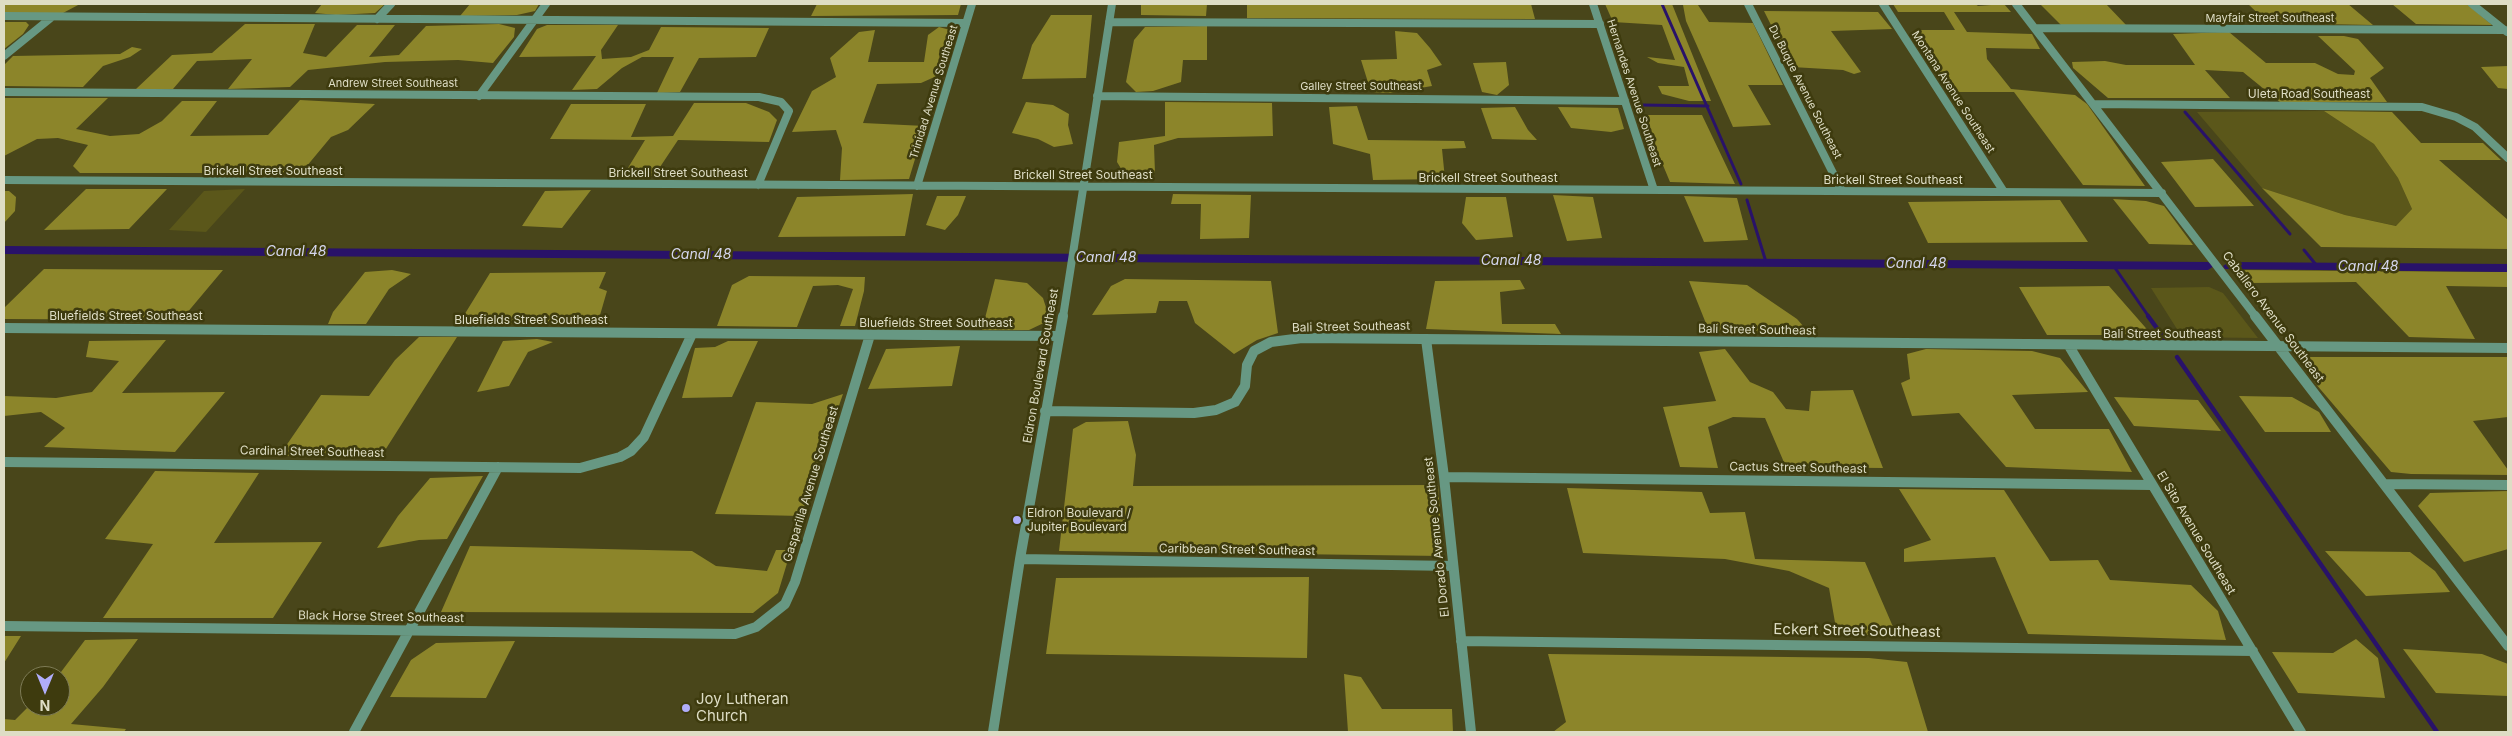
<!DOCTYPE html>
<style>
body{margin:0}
#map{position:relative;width:2512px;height:736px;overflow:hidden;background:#49461a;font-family:Inter,sans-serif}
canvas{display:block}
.frame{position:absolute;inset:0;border:5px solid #deddc5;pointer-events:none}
.north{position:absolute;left:20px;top:666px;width:50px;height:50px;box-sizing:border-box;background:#3e3b0e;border:1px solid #7e7c57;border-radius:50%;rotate:180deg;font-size:14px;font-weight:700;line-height:20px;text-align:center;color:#deddc5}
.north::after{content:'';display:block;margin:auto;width:18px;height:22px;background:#b0adfa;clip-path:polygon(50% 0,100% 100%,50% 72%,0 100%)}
</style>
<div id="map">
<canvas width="2512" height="736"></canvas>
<div class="frame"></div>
<div class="north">N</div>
</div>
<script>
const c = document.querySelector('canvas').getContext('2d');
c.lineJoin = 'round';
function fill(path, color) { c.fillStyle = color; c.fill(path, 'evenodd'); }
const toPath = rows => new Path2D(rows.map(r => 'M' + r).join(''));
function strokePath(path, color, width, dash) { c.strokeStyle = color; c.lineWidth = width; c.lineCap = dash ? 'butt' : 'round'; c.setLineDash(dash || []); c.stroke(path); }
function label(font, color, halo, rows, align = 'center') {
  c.font = font + ' Inter,sans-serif'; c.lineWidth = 5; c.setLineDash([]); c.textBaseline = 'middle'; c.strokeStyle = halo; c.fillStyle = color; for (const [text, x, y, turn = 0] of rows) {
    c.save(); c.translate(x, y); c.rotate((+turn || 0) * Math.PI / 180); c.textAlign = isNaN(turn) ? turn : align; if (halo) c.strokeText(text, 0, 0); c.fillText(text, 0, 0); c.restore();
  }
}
const green = toPath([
 [2324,111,2374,144,2398,178,2412,209,2397,226,2345,215,2262,188,2197,112],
 [245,189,206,232,169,230,204,191],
 [2209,287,2223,293,2258,338,2182,337,2151,288]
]);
const forest = toPath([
 [4,4,80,4,63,13,4,13],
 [322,4,385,4,375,13,336,15,315,13],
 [470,4,539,4,535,11,517,15,460,16],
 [817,4,961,4,958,15,811,16],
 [1141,4,1207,4,1206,16,1141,15],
 [1247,4,1531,4,1535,19,1247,18],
 [1605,4,1672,4,1711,101,1689,101,1662,94,1658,86,1689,86,1684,67,1658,63,1647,57,1675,60,1662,25,1613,22],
 [1893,4,1975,4,1978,6,2004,4,2011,12,1954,12,1967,32,2032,34,2040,49,1986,48,1987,59,2011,89,2075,95,2087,104,2145,186,2083,185,2014,92,1952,92,1915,30,1955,30,1944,12,1898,12],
 [2040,4,2106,4,2127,26,2061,25],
 [2248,4,2348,4,2373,25,2268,23],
 [2392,4,2467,4,2492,25,2416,24],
 [1683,5,1698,5,1709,22,1753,23,1783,85,1748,85,1771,125,1733,127,1686,21],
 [1764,11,1878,12,1892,29,1831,31,1861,72,1854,74,1843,70,1792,67],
 [1051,15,1092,15,1086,78,1022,79,1032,45],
 [4,22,26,22,29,25,23,34,4,49],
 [245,24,315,24,303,53,326,57,357,25,395,25,369,57,399,55,426,26,499,24,515,28,514,37,493,63,458,60,385,62,308,70,290,87,228,89,252,59,197,61,173,89,136,89,172,55,212,53],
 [547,25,618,25,601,50,602,59,631,57,649,50,661,27,769,28,756,57,699,58,680,92,657,93,674,57,642,57,622,68,597,89,572,90,596,56,519,57,537,29],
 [1207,26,1207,60,1183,60,1181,82,1153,91,1136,92,1126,82,1134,40,1145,27],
 [939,27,950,30,939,75,921,83,877,84,863,123,925,126,909,179,840,180,842,148,836,130,792,132,812,91,836,77,830,58,859,32,875,30,868,62,924,62,928,35],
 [1395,31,1417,33,1430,48,1442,65,1427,70,1432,86,1390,93,1371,92,1361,60,1397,59],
 [2229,32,2266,63,2315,63,2338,74,2354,75,2355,71,2318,36,2344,36,2358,39,2384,68,2370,78,2387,102,2280,102,2243,72,2205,70,2230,98,2108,98,2073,68,2072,62,2105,61,2126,65,2195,65,2173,34],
 [132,47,142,49,130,57,103,66,83,87,4,86,4,65,13,56,120,54],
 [1506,62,1509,85,1497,95,1482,92,1473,63],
 [2508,66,2508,89,2498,88,2481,67],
 [4,98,108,98,76,129,110,136,139,134,162,121,182,101,217,101,190,136,268,135,300,100,375,104,348,130,331,137,301,173,80,173,73,166,88,145,58,138,37,139,4,156],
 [1026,102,1053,105,1069,114,1068,125,1073,144,1054,147,1038,139,1012,133],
 [1165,102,1272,103,1273,136,1178,138,1154,145,1155,173,1125,175,1117,162,1119,142,1165,136],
 [694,103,746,103,769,112,777,120,769,142,678,140,654,176,623,176,645,140,550,139,571,104,646,104,631,137,673,136],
 [1357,106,1368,140,1464,141,1466,148,1442,149,1445,179,1373,180,1370,154,1333,144,1329,107],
 [1515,107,1528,130,1537,140,1492,139,1481,108],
 [1558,107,1618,108,1624,129,1611,132,1571,128],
 [2324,111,2392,112,2421,143,2483,143,2501,160,2439,160,2508,220,2508,249,2321,247,2262,188,2345,215,2396,226,2412,209,2398,178,2374,144],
 [1642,115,1702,115,1735,184,1670,182],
 [2213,159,2254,206,2195,207,2161,162],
 [86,189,167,189,129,229,44,230],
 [591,190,562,228,522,226,545,191],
 [4,191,9,191,16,197,15,211,4,223],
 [913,194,905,236,778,237,797,197],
 [1173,194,1251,195,1249,238,1200,239,1201,204,1171,204],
 [1553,195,1593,197,1602,238,1567,241],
 [937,196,966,196,958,215,945,230,926,225],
 [1684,196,1737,198,1748,240,1704,242],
 [1466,197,1506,197,1513,237,1476,240,1462,223],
 [2113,199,2146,201,2164,206,2193,245,2149,244],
 [2060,200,2088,242,1928,243,1908,202],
 [44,269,223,270,181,320,4,319,4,308],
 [392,270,411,274,389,289,366,324,328,324,333,312,365,272],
 [2237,270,2508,272,2508,287,2446,286,2475,339,2409,337,2356,282,2250,283],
 [606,272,599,288,607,291,598,322,458,325,490,273],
 [749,276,865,277,864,291,855,326,840,326,853,289,838,285,813,286,797,327,717,326,732,285],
 [995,279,1027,283,1043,298,1050,320,1029,330,982,330],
 [1125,279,1271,281,1278,333,1257,340,1234,354,1195,323,1187,301,1159,301,1156,313,1092,315,1111,286],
 [1520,280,1525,289,1500,292,1502,324,1555,324,1561,334,1426,329,1435,281],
 [1689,281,1747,285,1797,319,1811,335,1709,331],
 [2109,286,2152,335,2047,335,2019,287],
 [419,337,457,337,382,455,279,456,321,395,369,396,395,360],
 [537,339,553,342,528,352,509,386,477,392,503,341],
 [166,340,122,393,225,392,175,452,44,447,65,428,41,412,4,416,4,396,56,398,92,392,119,361,86,357,89,341],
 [728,341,758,341,732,397,682,398,695,348,715,347],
 [960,346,952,386,868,389,886,349],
 [1725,349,1750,382,1773,392,1786,409,1809,411,1811,391,1853,390,1883,468,1786,467,1765,418,1733,417,1708,427,1718,468,1680,467,1663,407,1716,401,1699,352],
 [1926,349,2032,351,2060,358,2088,392,2012,395,2035,429,2109,429,2132,472,2006,467,1959,413,1912,416,1901,383,1910,379,1907,354],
 [2310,357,2508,357,2508,417,2473,421,2508,470,2508,475,2411,474,2391,472,2315,383],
 [843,394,801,516,715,514,756,402,812,404],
 [2239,396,2292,397,2319,412,2331,432,2265,432],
 [2114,397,2198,400,2221,431,2134,426],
 [1128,421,1136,455,1133,486,1438,485,1443,556,1059,551,1073,429,1086,422],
 [155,471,259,473,214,543,322,542,273,618,103,618,153,544,105,539],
 [483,476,447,539,419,540,377,548,398,516,430,478],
 [1567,488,1702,492,1710,513,1745,512,1755,559,1865,562,1897,636,1837,634,1829,588,1789,571,1725,559,1583,553],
 [1899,489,2004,490,2050,561,2098,560,2110,580,2191,585,2218,611,2226,640,2028,634,1995,557,1904,562,1904,549,1931,540],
 [2508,491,2508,549,2464,562,2418,506,2430,493],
 [470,546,692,551,716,566,767,571,776,550,791,550,778,593,753,613,441,612],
 [2325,551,2410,552,2435,571,2450,592,2366,596],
 [1309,577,1307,658,1046,654,1056,578],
 [4,636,21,636,4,663],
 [138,639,103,687,71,724,126,729,124,732,4,732,4,719,15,720,30,705,60,706,58,676,85,640],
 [2356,639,2378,658,2385,698,2298,693,2272,652,2333,653],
 [515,641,486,698,390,697,411,660,436,643],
 [2403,649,2482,654,2508,664,2508,696,2436,693],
 [1548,654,1869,658,1907,662,1928,732,1553,732,1566,722],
 [1344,674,1361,677,1382,709,1452,709,1453,732,1348,732]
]);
const streamFar1 = toPath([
 [1662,4,1741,184],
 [1641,105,1708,106],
 [2185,112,2290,234],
 [1747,200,1766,262],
 [2304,250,2317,266],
 [2113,265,2149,317]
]);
const stream = toPath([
 [2148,316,2164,338],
 [2177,357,2437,732]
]);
const canal = toPath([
 [4,246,2208,262,2214,266,2208,270,4,254,4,246],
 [2229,262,2508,264,2508,272,2225,269,2223,266,2229,262]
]);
const minorFar1 = toPath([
 [1593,4,1654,190],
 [1748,4,1842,191],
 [1883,4,2004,192],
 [2016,4,2256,317],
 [2472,4,2507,32],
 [4,16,966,23],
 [377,19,391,4],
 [1109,22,1600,24],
 [2035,28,2505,30],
 [4,56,52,17],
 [4,92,759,97,781,102,789,111,758,185],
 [479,96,546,4],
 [1097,96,1625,101],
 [2094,104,2422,107,2456,117,2475,127,2508,158],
 [4,180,2162,193],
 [917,186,972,4],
 [1063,317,1112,4]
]);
const minor = toPath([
 [2255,316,2508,646],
 [4,328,1058,336],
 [1426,339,1444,477,1471,732],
 [2069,346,2301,732],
 [1045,411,1194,413,1216,410,1235,402,1245,386,1247,365,1254,351,1271,342,1302,338,2508,348],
 [4,462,580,468,620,457,631,451,644,437,692,334],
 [1444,477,2152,485],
 [2384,484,2508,485],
 [1020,559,1453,566],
 [4,626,735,634,756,627,785,604,795,582,870,335],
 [1461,641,2253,651],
 [354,732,498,467],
 [993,732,1020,559,1063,316]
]);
const markers = [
 [1017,520,5,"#b0adfa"],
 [686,708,5,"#b0adfa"]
];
const farStreetnames = [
 ["Mayfair Street Southeast",2270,19],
 ["Andrew Street Southeast",393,84],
 ["Galley Street Southeast",1361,87],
 ["Trinidad Avenue Southeast",934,92,-73],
 ["Du Buque Avenue Southeast",1805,92,63],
 ["Montana Avenue Southeast",1953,92,57],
 ["Hernandes Avenue Southeast",1634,93,72]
];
const streetNames = [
 ["Uleta Road Southeast",2309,94],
 ["Brickell Street Southeast",273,171],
 ["Brickell Street Southeast",678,173],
 ["Brickell Street Southeast",1083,175],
 ["Brickell Street Southeast",1488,178],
 ["Brickell Street Southeast",1893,180],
 ["Bluefields Street Southeast",126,316],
 ["Caballero Avenue Southeast",2273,317,53],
 ["Bluefields Street Southeast",531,320],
 ["Bluefields Street Southeast",936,323],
 ["Bali Street Southeast",1351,327,-1],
 ["Bali Street Southeast",1757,330,1],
 ["Bali Street Southeast",2162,334],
 ["Eldron Boulevard Southeast",1041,366,-80],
 ["Cardinal Street Southeast",312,452,1],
 ["Cactus Street Southeast",1798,468,1],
 ["Gasparilla Avenue Southeast",811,484,-73],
 ["El Sito Avenue Southeast",2196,533,59],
 ["El Dorado Avenue Southeast",1437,537,-96],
 ["Caribbean Street Southeast",1237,550,1],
 ["Black Horse Street Southeast",381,617,1]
];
const poiNames = [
 ["Eldron Boulevard /",1027,513],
 ["Jupiter Boulevard",1027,527]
];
const waterNames = [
 ["Canal 48",296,252],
 ["Canal 48",701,255],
 ["Canal 48",1106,258],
 ["Canal 48",1511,261],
 ["Canal 48",1916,264],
 ["Canal 48",2368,267]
];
const nearStreetnames = [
 ["Eckert Street Southeast",1857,631,1]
];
const nearPoinames = [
 ["Joy Lutheran",696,699],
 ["Church",696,716]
];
fill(green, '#5b571a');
fill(forest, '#8c852a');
strokePath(streamFar1, '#291269', 3);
strokePath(stream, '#291269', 4.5);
fill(canal, '#291269');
strokePath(minorFar1, '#679883', 8);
strokePath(minor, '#679883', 10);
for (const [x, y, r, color] of markers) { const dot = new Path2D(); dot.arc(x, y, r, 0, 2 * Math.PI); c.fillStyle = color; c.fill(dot); strokePath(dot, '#3e3b0e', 2); }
label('11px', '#deddc5', '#3e3b0e', farStreetnames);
label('12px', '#deddc5', '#3e3b0e', streetNames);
label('12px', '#deddc5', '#3e3b0e', poiNames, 'left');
label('italic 14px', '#d5d6ee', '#3e3b0e', waterNames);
label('15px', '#deddc5', '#3e3b0e', nearStreetnames);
label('15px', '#deddc5', '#3e3b0e', nearPoinames, 'left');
</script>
